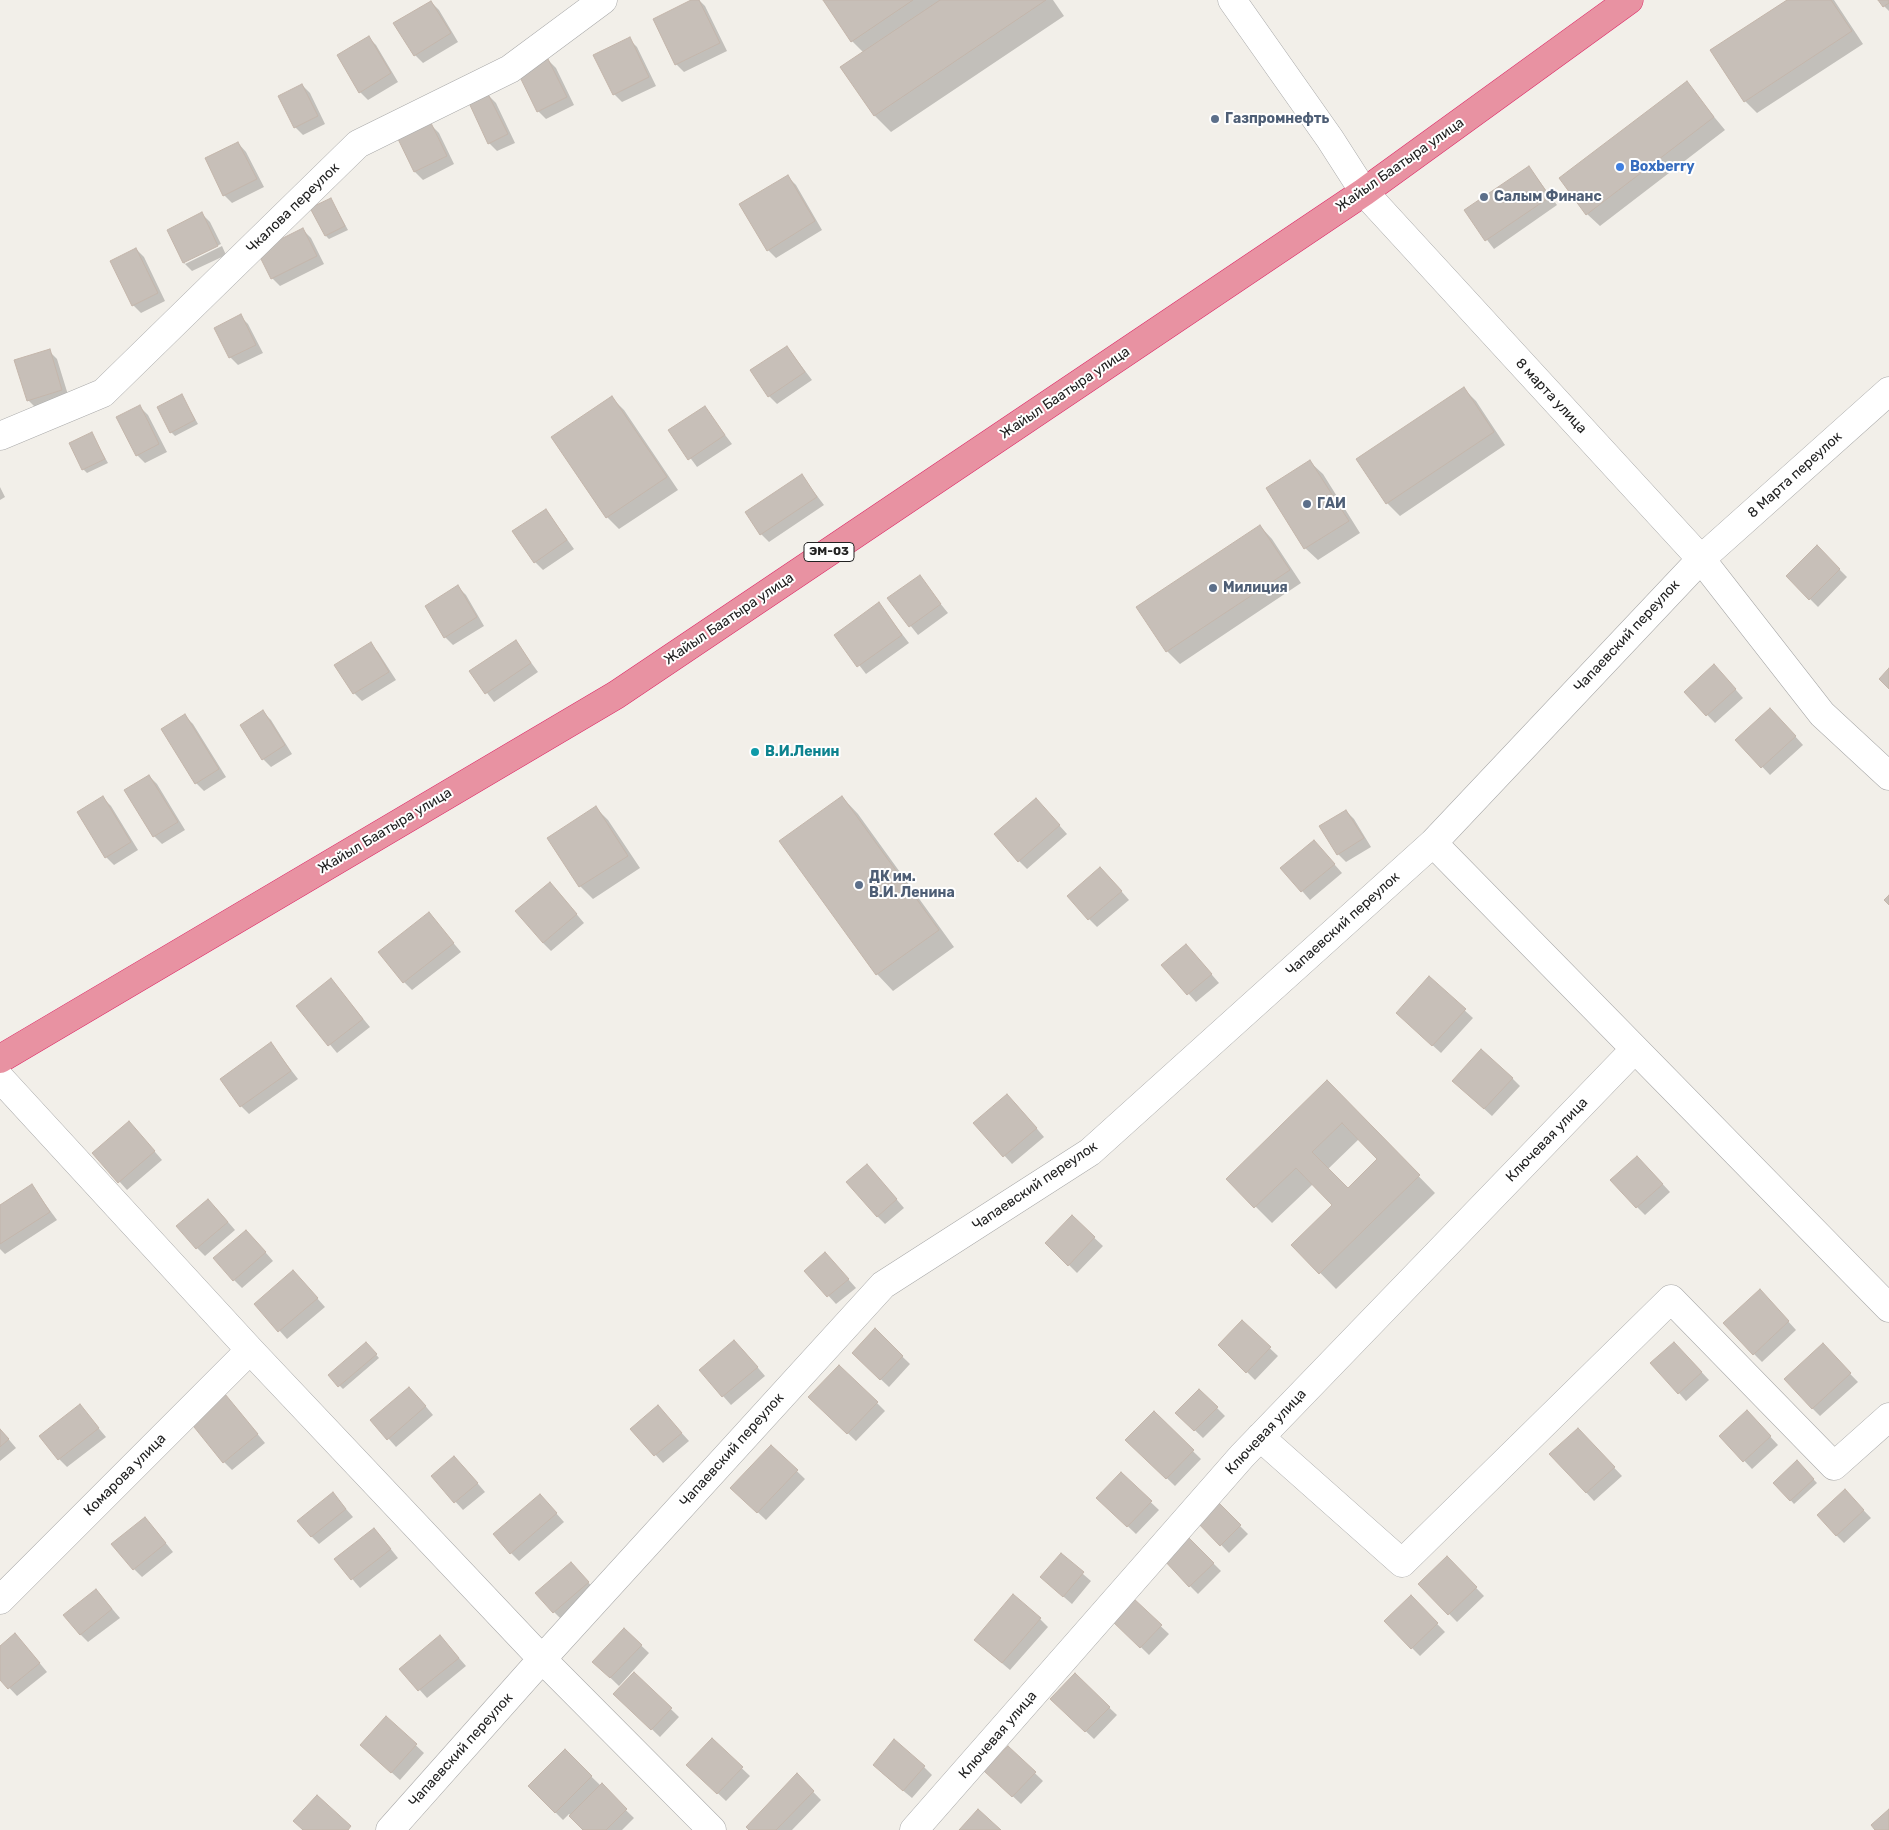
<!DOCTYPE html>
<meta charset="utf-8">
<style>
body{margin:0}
canvas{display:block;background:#f2efe9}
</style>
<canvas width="1889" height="1830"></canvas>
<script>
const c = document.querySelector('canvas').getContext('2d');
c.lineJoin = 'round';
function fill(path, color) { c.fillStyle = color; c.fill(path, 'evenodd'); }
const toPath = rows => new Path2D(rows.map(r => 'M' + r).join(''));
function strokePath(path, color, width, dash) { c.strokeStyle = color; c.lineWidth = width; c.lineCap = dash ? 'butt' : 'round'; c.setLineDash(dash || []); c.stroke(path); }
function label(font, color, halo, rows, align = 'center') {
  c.font = font + ' Rubik,sans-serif'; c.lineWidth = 4; c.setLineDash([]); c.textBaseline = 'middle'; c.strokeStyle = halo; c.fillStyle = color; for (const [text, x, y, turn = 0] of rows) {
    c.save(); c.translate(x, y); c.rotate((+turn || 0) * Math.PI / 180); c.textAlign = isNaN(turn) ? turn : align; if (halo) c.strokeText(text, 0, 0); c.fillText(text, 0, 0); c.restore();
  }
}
const shadow = toPath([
 [694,0,699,0,705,6,727,51,684,72,676,64],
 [824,0,1053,0,1064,16,891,132,875,116,842,68,864,53,852,41],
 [1789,0,1834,0,1863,44,1757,113,1745,101],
 [1880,0,1889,0,1889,11,1884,6],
 [431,2,439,10,458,42,423,63,415,55],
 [368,37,376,45,398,82,368,100,360,92],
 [629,39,637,47,656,86,622,102,614,94],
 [548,60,556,68,574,105,546,119,538,111],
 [1686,83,1725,130,1600,226,1587,214],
 [302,85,310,93,325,124,303,135,295,127],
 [488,95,496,103,515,143,497,151,489,143],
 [431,125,439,133,454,164,423,180,415,172,400,140],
 [238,143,246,152,264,187,232,203,224,195],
 [1529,167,1557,205,1494,249,1465,211],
 [788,177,796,185,822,230,776,258,768,250],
 [331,199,348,230,329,239,326,236],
 [202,214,210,222,221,244,185,261,185,264,222,246,226,255,192,271,184,263],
 [303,230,311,238,324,264,280,286,272,278],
 [136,249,144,257,165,301,141,313,133,305],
 [240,316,248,324,263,353,238,365,230,357],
 [787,347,812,380,777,404,769,396],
 [49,351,57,359,69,398,36,408,28,400],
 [1463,388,1476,401,1505,445,1400,516,1387,503,1358,459],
 [182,396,198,424,175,436,171,432],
 [612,398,624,410,678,490,619,529,607,517],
 [140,407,148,415,167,452,145,463,137,455],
 [704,407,732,444,697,467,670,430],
 [91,433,108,463,87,473,83,469],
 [1310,462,1323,474,1360,533,1318,560,1305,548],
 [802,476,824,505,769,542,761,534],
 [0,487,5,497,0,500],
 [546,510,574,549,543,570,535,562],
 [1260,526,1272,539,1301,583,1180,664,1167,651,1138,607],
 [1817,547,1847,577,1818,607,1787,576],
 [919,577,948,613,918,635,889,599],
 [458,587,466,595,484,626,453,645,445,637],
 [879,604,909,643,866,674,836,635],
 [516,642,538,672,494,702,471,672],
 [370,644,378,652,396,680,362,701,354,693],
 [1722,674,1743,698,1715,723,1685,692],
 [263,712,271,720,292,754,271,767,263,759],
 [185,716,193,724,226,777,204,791,196,783],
 [1778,717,1803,745,1770,775,1737,740],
 [149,776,157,784,185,830,162,844,154,836],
 [842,797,858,814,954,947,893,991,877,974],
 [103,798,111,806,138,850,114,865,106,857],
 [596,808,608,820,640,868,593,899,580,886,549,838],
 [1044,808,1067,834,1027,869,1019,861],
 [1346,811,1354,819,1371,847,1346,862,1338,854],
 [1314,841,1342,873,1310,900,1282,868],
 [1108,876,1129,900,1097,927,1089,919],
 [558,892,584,923,551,951,543,943],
 [429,914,461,952,412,990,404,982],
 [1194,954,1219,983,1196,1002,1163,965],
 [1429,978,1473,1018,1441,1053,1406,1021],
 [331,980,370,1027,337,1053,298,1006],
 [271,1044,298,1079,249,1114,241,1106],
 [1512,1078,1520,1086,1492,1116,1462,1089],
 [1327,1082,1435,1193,1336,1289,1293,1245,1334,1205,1313,1184,1272,1223,1228,1179],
 [1359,1139,1379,1159,1348,1190,1328,1169],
 [1015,1103,1044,1137,1012,1164,975,1123],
 [137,1131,162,1160,127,1190,94,1153],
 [1645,1165,1670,1192,1645,1215,1637,1207],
 [875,1174,904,1208,885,1224,877,1216],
 [32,1186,57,1220,5,1254,0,1249,0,1207],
 [216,1208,235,1230,205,1256,197,1248],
 [1072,1217,1103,1246,1077,1273,1047,1243],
 [254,1239,273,1261,242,1288,234,1280],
 [833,1262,856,1288,836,1304,806,1271],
 [301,1280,325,1307,287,1339,256,1304],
 [1768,1299,1796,1330,1762,1362,1754,1354],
 [1242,1322,1278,1356,1255,1380,1220,1345],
 [875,1330,910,1364,889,1387,853,1353],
 [366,1343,379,1358,343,1389,329,1375],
 [742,1349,765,1376,731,1405,700,1370],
 [1682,1351,1709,1380,1686,1401,1679,1393],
 [1830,1353,1858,1382,1820,1416,1812,1408],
 [1199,1390,1225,1416,1203,1438,1177,1413],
 [225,1395,265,1443,232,1470,224,1462],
 [417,1396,433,1415,396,1447,372,1420],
 [810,1397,877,1403,885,1411,856,1441],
 [80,1406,106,1437,67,1467,59,1459],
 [658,1407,689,1441,663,1463,632,1429],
 [1154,1413,1201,1459,1175,1486,1127,1440],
 [1755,1420,1778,1445,1752,1469,1721,1436],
 [0,1429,16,1448,0,1461],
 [1586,1438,1622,1476,1594,1501,1551,1454],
 [771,1446,805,1479,766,1520,732,1488],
 [1797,1462,1817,1483,1794,1504,1775,1483],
 [462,1465,485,1492,463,1510,432,1476],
 [1121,1474,1159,1510,1136,1534,1098,1498],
 [1845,1491,1871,1518,1844,1543,1836,1535],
 [333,1494,353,1517,319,1544,311,1536],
 [1217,1503,1248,1534,1229,1553,1198,1521],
 [548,1504,564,1522,519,1561,511,1553],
 [152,1526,173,1552,142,1577,134,1569],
 [1187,1537,1221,1571,1198,1594,1164,1560],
 [382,1538,398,1558,360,1588,336,1560],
 [1061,1555,1091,1581,1072,1604,1050,1585],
 [1447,1558,1484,1596,1457,1622,1420,1584],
 [579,1572,596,1591,562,1620,554,1612],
 [96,1590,120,1618,88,1642,80,1634],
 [1411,1597,1445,1632,1420,1656,1385,1621],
 [1132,1599,1169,1634,1149,1655,1112,1619],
 [1040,1619,1048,1627,1010,1670,984,1648],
 [625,1630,649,1653,619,1686,594,1662],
 [440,1636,466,1666,427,1698,401,1669],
 [23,1643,47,1672,17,1696,0,1678,0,1647],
 [634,1673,679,1717,660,1737,615,1694],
 [1075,1675,1117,1715,1094,1739,1052,1699],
 [387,1718,424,1753,400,1780,370,1753],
 [712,1740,750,1776,726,1801,688,1765],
 [1008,1747,1043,1781,1021,1804,986,1771],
 [565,1751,634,1818,622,1830,585,1830,569,1814,563,1820,529,1786],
 [924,1767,932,1775,912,1798,882,1773],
 [797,1775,821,1800,792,1830,751,1830]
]);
const building = toPath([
 [691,0,699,0,720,43,675,65,653,19,691,0],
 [823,0,913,0,851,42,823,0],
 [940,0,1046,0,874,116,840,67,940,0],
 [1787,0,1831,0,1852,31,1744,102,1710,50,1787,0],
 [1878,0,1889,0,1889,3,1883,7,1878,0],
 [431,1,451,33,414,56,393,23,431,1],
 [369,36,391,73,359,93,337,55,369,36],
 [630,37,649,77,613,95,593,55,630,37],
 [548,59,567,97,537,112,518,73,548,59],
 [1687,81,1714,117,1586,215,1559,178,1687,81],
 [302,84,318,116,294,128,278,96,302,84],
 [488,94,508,134,488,144,469,103,488,94],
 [431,123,447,156,414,172,398,139,431,123],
 [238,142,257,179,223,196,205,158,238,142],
 [1529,166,1550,197,1485,241,1464,210,1529,166],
 [788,175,815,221,767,251,739,204,788,175],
 [331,198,345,226,325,236,310,208,331,198],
 [202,212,218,246,183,263,167,230,202,212],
 [303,228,317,256,271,279,257,251,303,228],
 [136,248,158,293,132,306,110,261,136,248],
 [241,314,256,345,229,358,214,328,241,314],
 [787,346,805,372,768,397,750,370,787,346],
 [50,349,62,390,27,401,14,360,50,349],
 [1464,387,1494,432,1386,504,1356,459,1464,387],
 [182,394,195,420,170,433,157,407,182,394],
 [612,396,667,477,606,518,551,437,612,396],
 [140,405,159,444,136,456,116,417,140,405],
 [705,406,725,435,688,460,668,430,705,406],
 [92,432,105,459,82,470,69,443,92,432],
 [1310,460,1349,521,1304,549,1266,488,1310,460],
 [802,474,817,497,760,535,745,512,802,474],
 [546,509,567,540,534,563,512,531,546,509],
 [1260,525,1290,570,1166,652,1136,607,1260,525],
 [1817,545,1840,569,1809,600,1786,576,1817,545],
 [920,575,941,604,909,627,887,598,920,575],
 [458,585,477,617,444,638,425,606,458,585],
 [879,602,902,635,857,667,834,635,879,602],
 [516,640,531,663,485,694,469,671,516,640],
 [371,642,389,672,353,694,334,665,371,642],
 [1714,664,1736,689,1706,716,1684,692,1714,664],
 [1889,668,1889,689,1879,679,1889,668],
 [1770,708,1796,736,1761,768,1735,740,1770,708],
 [263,710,285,745,262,760,240,725,263,710],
 [185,714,219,769,195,784,161,729,185,714],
 [149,775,178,822,153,837,124,790,149,775],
 [103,796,131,842,105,858,77,812,103,796],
 [842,796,939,930,876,975,779,841,842,796],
 [1036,798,1060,825,1018,862,994,834,1036,798],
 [596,806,628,856,579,887,547,838,596,806],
 [1346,810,1364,838,1337,855,1319,826,1346,810],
 [1314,840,1335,864,1301,892,1280,868,1314,840],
 [1100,867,1122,891,1088,920,1067,896,1100,867],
 [550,882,577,914,543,943,515,911,550,882],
 [1889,895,1889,905,1884,900,1889,895],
 [429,912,454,943,403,983,378,952,429,912],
 [1186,944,1212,974,1187,995,1161,965,1186,944],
 [1429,976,1466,1009,1432,1046,1396,1013,1429,976],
 [331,978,363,1019,328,1046,296,1006,331,978],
 [271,1042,291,1071,240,1107,220,1079,271,1042],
 [1481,1049,1513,1078,1484,1109,1452,1081,1481,1049],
 [1327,1080,1420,1175,1319,1274,1291,1245,1332,1205,1296,1168,1254,1208,1226,1179,1327,1080],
 [1342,1123,1377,1159,1348,1188,1312,1152,1342,1123],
 [1007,1094,1037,1128,1003,1157,973,1123,1007,1094],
 [129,1121,155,1151,118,1183,92,1153,129,1121],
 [1637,1156,1663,1184,1636,1208,1610,1180,1637,1156],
 [867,1164,897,1199,877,1217,846,1182,867,1164],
 [32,1184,50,1212,0,1244,0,1205,32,1184],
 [208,1199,228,1222,196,1249,176,1226,208,1199],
 [1072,1215,1095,1237,1068,1266,1045,1243,1072,1215],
 [246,1230,266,1252,233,1281,213,1258,246,1230],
 [825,1252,849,1279,827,1297,804,1271,825,1252],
 [293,1270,318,1298,278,1332,254,1304,293,1270],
 [1760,1289,1789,1321,1753,1355,1723,1323,1760,1289],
 [1242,1320,1271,1347,1246,1373,1218,1345,1242,1320],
 [875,1328,903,1356,880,1380,852,1353,875,1328],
 [734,1340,758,1367,722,1397,699,1370,734,1340],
 [366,1342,377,1354,338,1387,328,1375,366,1342],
 [1674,1342,1702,1372,1678,1394,1650,1363,1674,1342],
 [1823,1343,1851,1373,1812,1409,1784,1379,1823,1343],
 [839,1365,878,1402,847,1434,808,1397,839,1365],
 [409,1387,426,1406,387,1440,370,1420,409,1387],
 [1199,1389,1218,1407,1194,1431,1175,1413,1199,1389],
 [225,1394,258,1434,223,1463,190,1422,225,1394],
 [80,1404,99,1428,58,1460,39,1436,80,1404],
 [658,1405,682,1433,654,1456,630,1429,658,1405],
 [1747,1410,1771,1436,1743,1462,1719,1436,1747,1410],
 [1154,1411,1194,1450,1166,1479,1125,1440,1154,1411],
 [1578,1428,1615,1467,1586,1493,1549,1454,1578,1428],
 [0,1429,9,1439,0,1447,0,1429],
 [771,1445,798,1470,757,1513,730,1488,771,1445],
 [454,1456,478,1483,454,1503,431,1476,454,1456],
 [1797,1460,1814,1479,1790,1501,1773,1483,1797,1460],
 [1121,1472,1152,1501,1127,1527,1096,1498,1121,1472],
 [1845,1489,1864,1510,1836,1536,1817,1515,1845,1489],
 [333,1492,346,1509,311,1537,297,1521,333,1492],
 [540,1494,557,1513,510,1554,493,1534,540,1494],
 [1217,1501,1241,1525,1220,1546,1196,1521,1217,1501],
 [145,1517,166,1543,133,1570,111,1544,145,1517],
 [374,1528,391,1549,351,1580,334,1559,374,1528],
 [1187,1536,1214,1563,1189,1587,1163,1559,1187,1536],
 [1061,1553,1084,1572,1063,1597,1040,1577,1061,1553],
 [1447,1556,1477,1587,1448,1615,1418,1584,1447,1556],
 [571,1562,589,1582,553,1613,535,1593,571,1562],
 [96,1589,112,1609,80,1635,63,1615,96,1589],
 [1013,1594,1041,1618,1002,1663,974,1640,1013,1594],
 [1411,1595,1438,1623,1411,1649,1384,1621,1411,1595],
 [1132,1597,1162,1625,1140,1648,1110,1619,1132,1597],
 [624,1628,642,1645,610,1678,592,1662,624,1628],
 [15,1633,40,1663,8,1689,0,1680,0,1646,15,1633],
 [440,1635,459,1658,418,1691,399,1669,440,1635],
 [634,1672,672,1708,651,1730,613,1694,634,1672],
 [1075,1673,1110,1707,1085,1732,1050,1699,1075,1673],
 [386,1716,417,1744,391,1773,360,1745,386,1716],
 [712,1738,743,1767,717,1794,686,1765,712,1738],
 [894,1739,925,1766,903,1791,873,1765,894,1739],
 [1008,1746,1036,1772,1012,1797,984,1771,1008,1746],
 [565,1749,592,1776,555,1813,528,1786,565,1749],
 [797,1773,814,1791,776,1830,749,1830,746,1827,797,1773],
 [602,1783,627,1809,606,1830,583,1830,569,1816,602,1783],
 [317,1795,351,1826,348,1830,303,1830,293,1821,317,1795],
 [978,1809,1001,1830,959,1830,978,1809],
 [1889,1809,1889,1830,1875,1830,1871,1825,1889,1809]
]);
const minor = toPath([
 [1232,0,1330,139,1364,192,1701,559,1822,714,1889,776],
 [0,436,103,393,358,144,510,69,603,0],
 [1433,843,1889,1308],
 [0,1078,250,1350,542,1659,712,1830],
 [1260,1437,1402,1563,1671,1299,1834,1466,1889,1417],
 [0,1600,250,1350],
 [390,1830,542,1659,883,1285,1090,1152,1433,843,1701,559,1889,391],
 [914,1830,1242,1456,1635,1049]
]);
const highway = toPath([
 [0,1059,616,695,1364,192,1629,0]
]);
const markers = [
 [1215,119,5,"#5c6f8a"],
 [1620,167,5,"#3f7fe0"],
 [1484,197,5,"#5c6f8a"],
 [1307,504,5,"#5c6f8a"],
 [1213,588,5,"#5c6f8a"],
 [755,752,5,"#0f9aa8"],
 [859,885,5,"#5c6f8a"]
];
const shields = [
 [829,552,50]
];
const shieldNames = [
 ["ЭМ-03",829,552]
];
const serviceNames = [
 ["Газпромнефть",1225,119],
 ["Салым Финанс",1494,197],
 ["ГАИ",1317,504],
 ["Милиция",1223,588],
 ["ДК им.",869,877],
 ["В.И. Ленина",869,893]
];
const streetNames = [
 ["Жайыл Баатыра улица",1400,165,-35],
 ["Чкалова переулок",293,208,-44],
 ["Жайыл Баатыра улица",1065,393,-34],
 ["8 марта улица",1551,396,47],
 ["8 Марта переулок",1795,475,-42],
 ["Жайыл Баатыра улица",729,619,-34],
 ["Чапаевский переулок",1627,636,-47],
 ["Жайыл Баатыра улица",385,831,-31],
 ["Чапаевский переулок",1343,924,-42],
 ["Ключевая улица",1547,1140,-46],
 ["Чапаевский переулок",1035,1186,-34],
 ["Ключевая улица",1266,1432,-47],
 ["Чапаевский переулок",732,1450,-48],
 ["Комарова улица",125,1475,-45],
 ["Ключевая улица",998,1735,-49],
 ["Чапаевский переулок",461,1750,-48]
];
const shopNames = [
 ["Boxberry",1630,167]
];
const cultureNames = [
 ["В.И.Ленин",765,752]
];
fill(shadow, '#0003');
fill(building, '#c7bfb8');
strokePath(building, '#c4b6ab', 1);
strokePath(minor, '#a9a9a9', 29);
strokePath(highway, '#dc2a67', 29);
strokePath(minor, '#fff', 28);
strokePath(highway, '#e892a2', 28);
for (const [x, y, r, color] of markers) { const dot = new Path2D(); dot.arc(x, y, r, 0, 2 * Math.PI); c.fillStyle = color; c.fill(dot); strokePath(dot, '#fff', 2); }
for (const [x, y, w] of shields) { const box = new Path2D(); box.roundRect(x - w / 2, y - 9.5, w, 19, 4); c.fillStyle = '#fff'; c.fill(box); strokePath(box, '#222', 1); }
label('bold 12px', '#222', null, shieldNames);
label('bold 14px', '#4e5e75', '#fff', serviceNames, 'left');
label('14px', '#222', '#fff', streetNames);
label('bold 14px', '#366cbe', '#fff', shopNames, 'left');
label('bold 14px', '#0d838f', '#fff', cultureNames, 'left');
</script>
